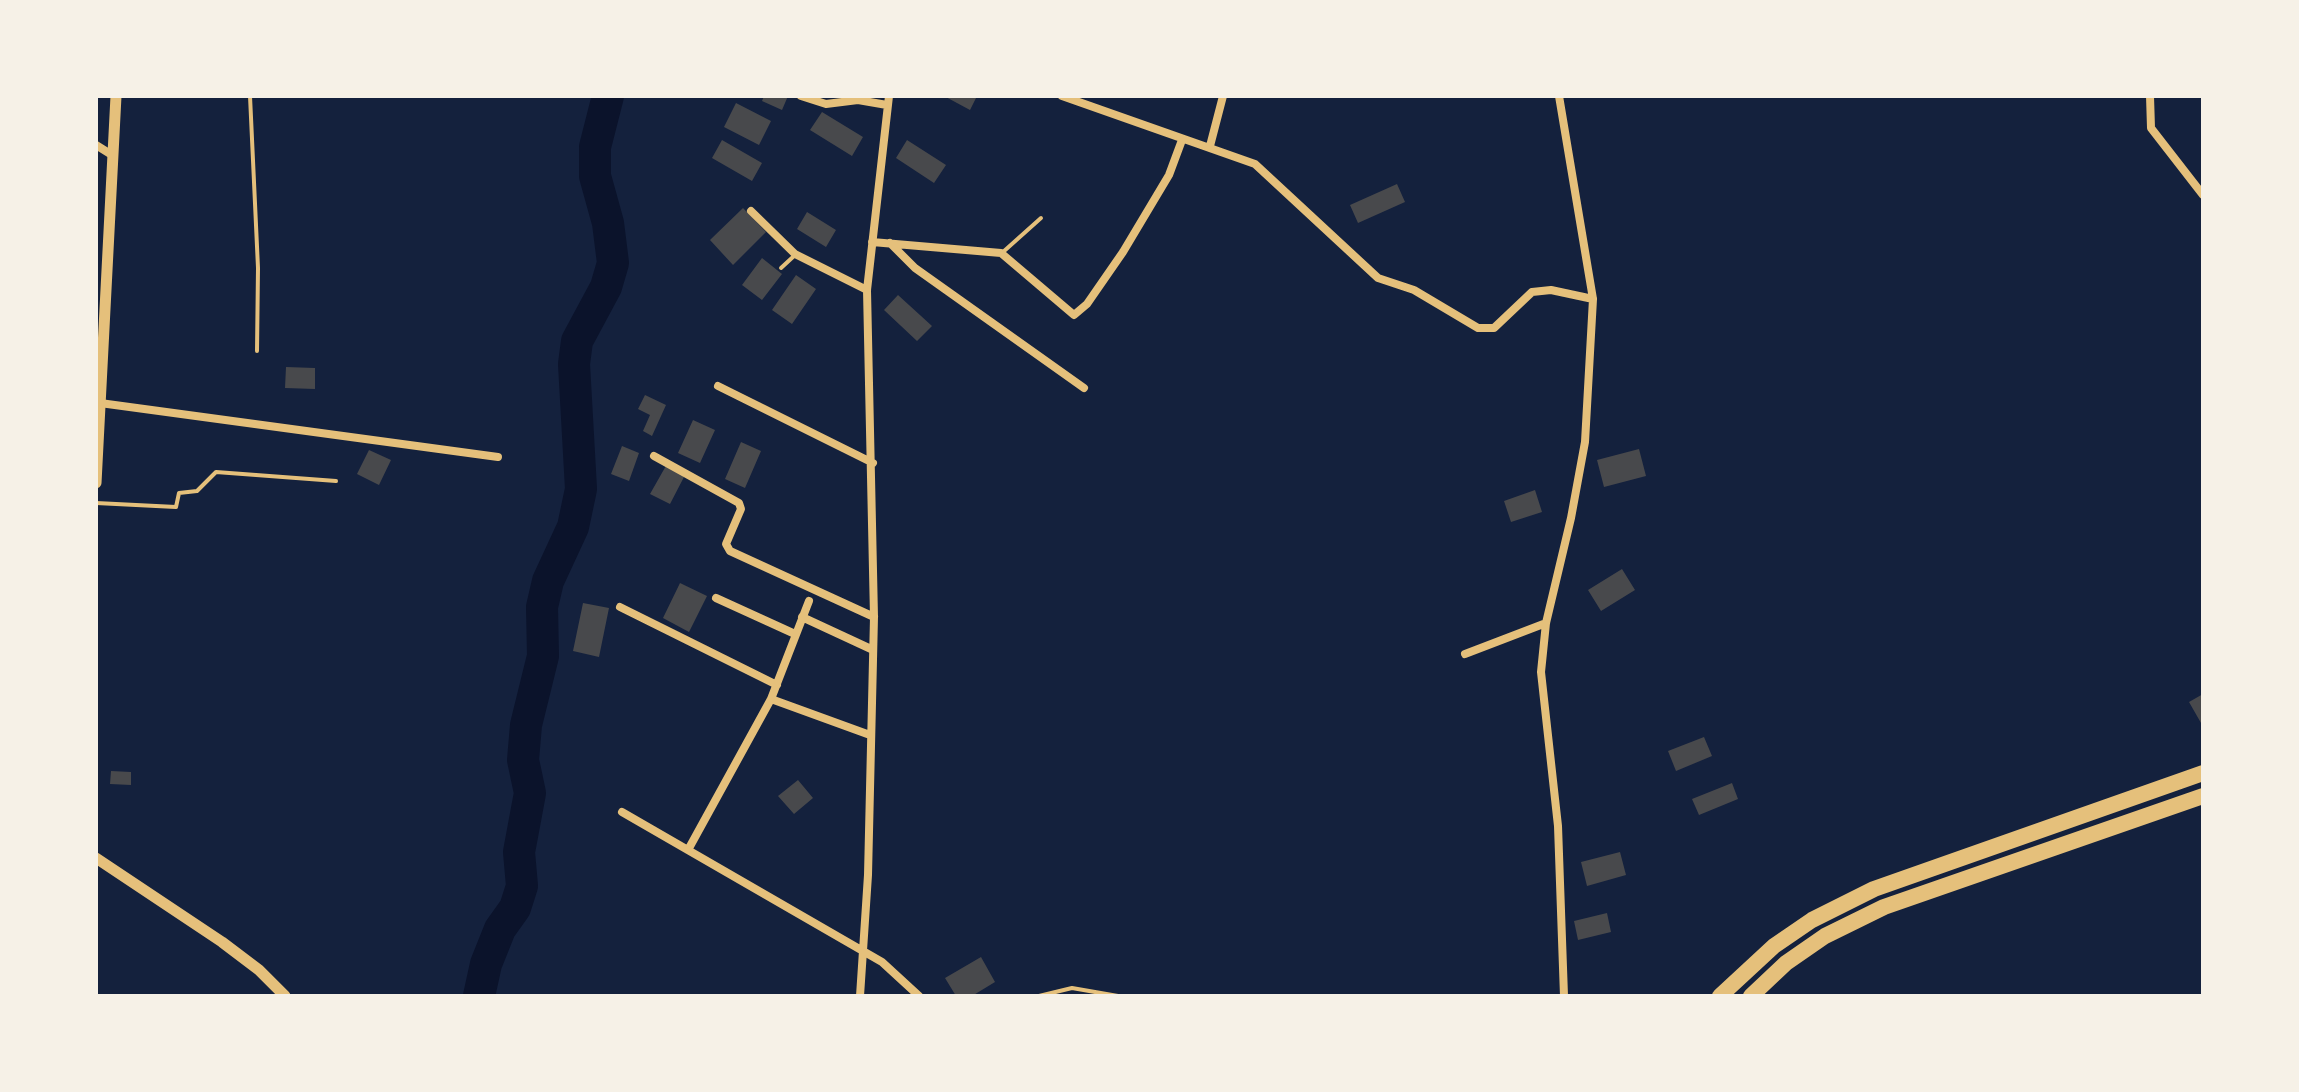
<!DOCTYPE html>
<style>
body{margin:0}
#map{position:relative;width:2299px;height:1092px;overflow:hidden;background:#14213d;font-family:"PT Sans",sans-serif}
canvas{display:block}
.frame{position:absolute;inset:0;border:98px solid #f6f1e7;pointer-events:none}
</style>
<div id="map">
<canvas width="2299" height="1092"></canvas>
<div class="frame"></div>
</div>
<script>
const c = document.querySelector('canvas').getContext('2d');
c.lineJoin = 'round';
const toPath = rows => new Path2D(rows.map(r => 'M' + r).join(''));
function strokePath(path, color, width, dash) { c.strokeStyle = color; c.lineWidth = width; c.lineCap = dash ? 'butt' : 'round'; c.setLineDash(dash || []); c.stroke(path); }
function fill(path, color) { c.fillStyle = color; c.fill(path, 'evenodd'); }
const river = toPath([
 [479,996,486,964,500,929,515,908,522,886,519,852,530,793,523,760,526,725,543,656,542,607,548,581,573,527,581,489,574,364,577,341,606,287,613,263,608,223,595,176,595,147,608,96]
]);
const building = toPath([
 [764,96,788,96,782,110,762,101],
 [944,96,977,96,970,110],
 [736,103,771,121,759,145,724,127],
 [822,112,863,137,852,156,810,130],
 [722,140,762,163,752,181,712,158],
 [907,140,946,165,934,183,896,158],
 [1397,184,1405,202,1358,223,1350,205],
 [743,208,766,232,733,265,710,240],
 [807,212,836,230,826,247,797,229],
 [762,258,782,274,762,300,742,285],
 [796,275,816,289,792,324,772,310],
 [898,295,932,326,917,341,884,310],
 [286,367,315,368,315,389,285,388],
 [645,395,666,405,652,436,643,431,650,415,638,409],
 [693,420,715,430,700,463,678,453],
 [741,442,761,451,745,488,725,479],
 [622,446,639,453,629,481,611,474],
 [1639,449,1646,476,1604,487,1597,460],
 [369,450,391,460,379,485,357,474],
 [667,464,684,477,670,504,650,494],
 [1535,490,1542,512,1511,522,1504,501],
 [1622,569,1635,590,1601,611,1588,590],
 [680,583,707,596,689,632,663,618],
 [583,603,609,608,599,657,573,651],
 [2203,694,2203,722,2201,723,2189,702],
 [1704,737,1712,756,1676,771,1668,751],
 [111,771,131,772,131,785,110,784],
 [798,780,813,798,794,814,778,796],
 [1732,783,1738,799,1699,815,1692,799],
 [1620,852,1626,875,1587,886,1581,862],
 [1607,913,1611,932,1578,940,1574,921],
 [981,957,995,982,972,996,956,996,945,978]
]);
const service = toPath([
 [250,96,258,268,257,351],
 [1003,252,1041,218],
 [781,268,794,256],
 [96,503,176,507,179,493,197,491,216,472,336,481],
 [1039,996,1072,988,1118,996]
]);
const minor = toPath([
 [801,96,826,104,858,100,887,105],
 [1062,96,1255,164,1378,278,1414,290,1478,328,1494,328,1532,292,1551,290,1593,299],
 [1559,96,1593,299,1585,442,1571,518,1546,623,1541,672,1558,826,1564,996],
 [2150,96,2151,128,2203,195],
 [96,145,112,155],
 [1210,146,1223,96],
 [751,211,795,254,867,290],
 [872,242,1001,253,1074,315,1087,304,1123,252,1169,175,1182,140],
 [890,243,915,268,1084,388],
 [718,386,873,463],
 [100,403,498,457],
 [654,456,739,503,741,509,726,544,730,551,874,617],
 [716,598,795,634],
 [620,607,777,685],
 [802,617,871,649],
 [1465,654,1546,623],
 [771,699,870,735],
 [622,812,882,962,919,996],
 [688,850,771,699,809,601],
 [860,996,868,875,874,617,867,290,889,96]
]);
const tertiary = toPath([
 [96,483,116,96],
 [96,858,222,942,259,970,285,996]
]);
const motorway = toPath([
 [1720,996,1774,946,1812,920,1874,889,2203,773],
 [1751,996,1786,963,1825,936,1884,907,2203,796]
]);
strokePath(river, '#0b132b', 32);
fill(building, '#48494c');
strokePath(service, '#e5c07b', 4);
strokePath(minor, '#e5c07b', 8);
strokePath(tertiary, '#e5c07b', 11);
strokePath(motorway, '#e5c07b', 16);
</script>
